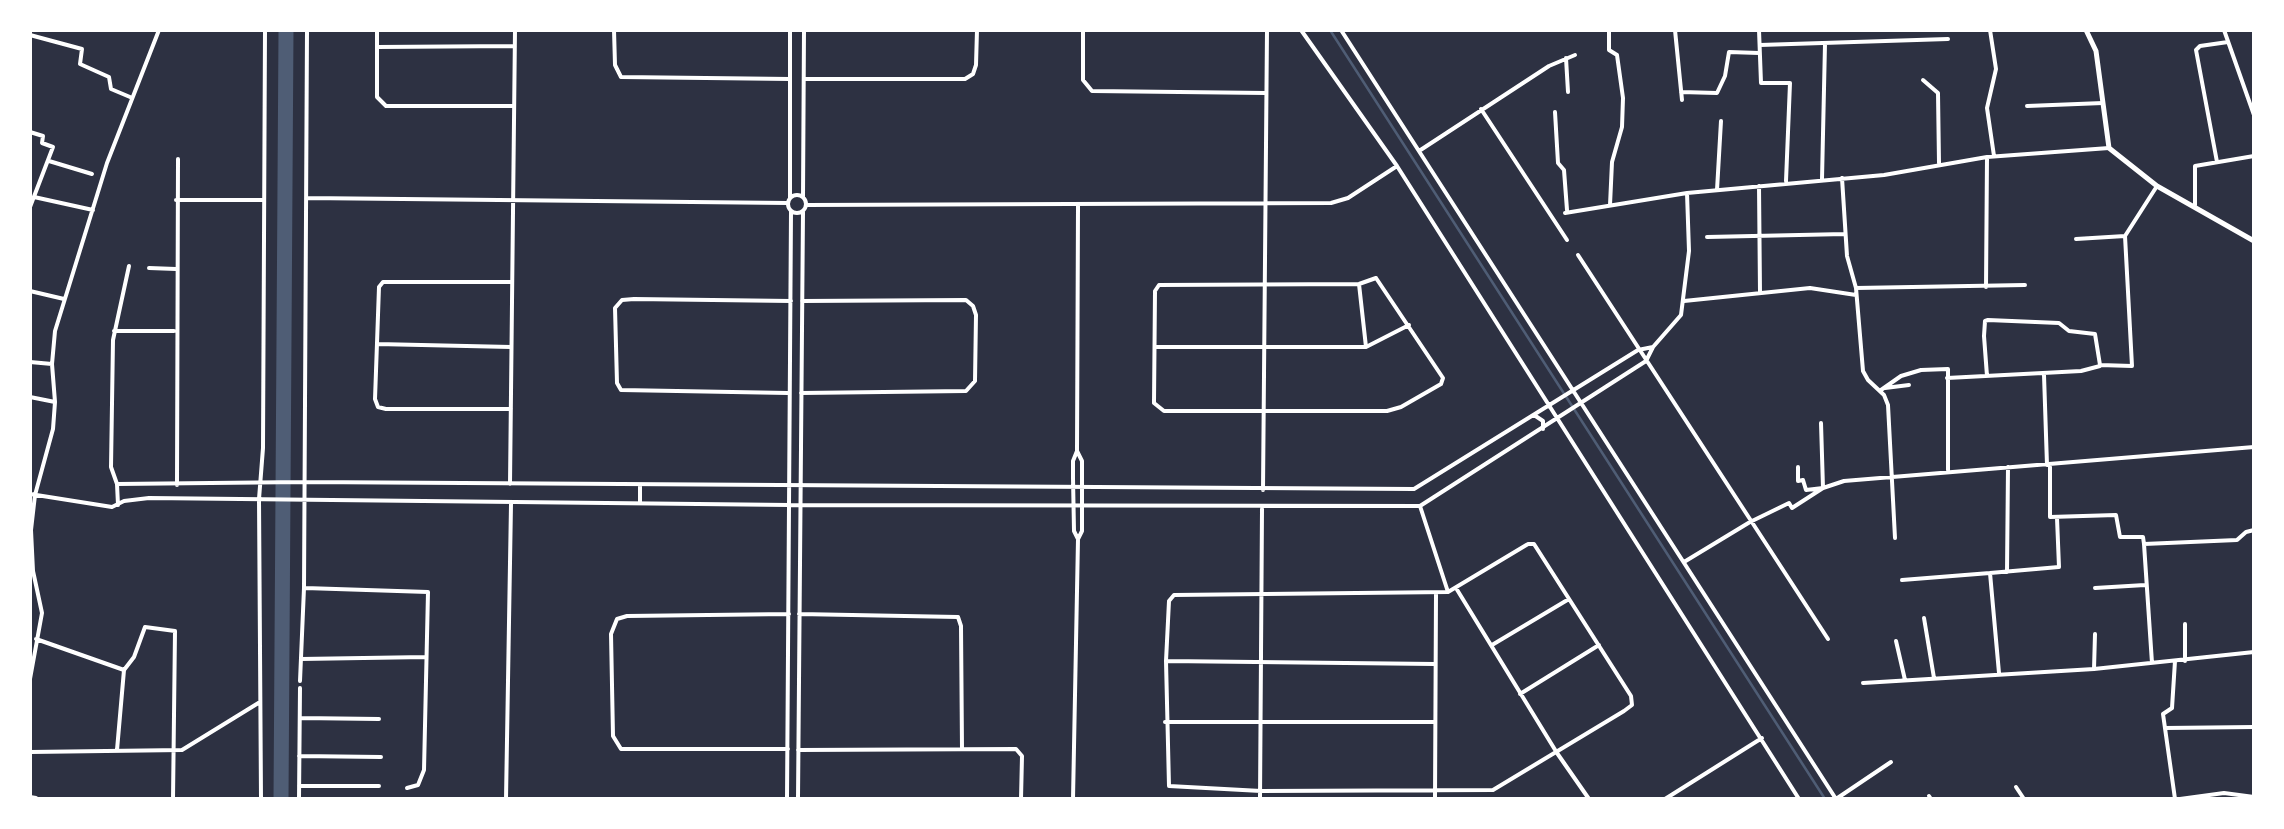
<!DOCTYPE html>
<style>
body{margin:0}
#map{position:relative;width:2284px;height:829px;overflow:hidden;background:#2d3142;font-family:Karla,sans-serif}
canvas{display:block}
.frame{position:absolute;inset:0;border:32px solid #fff;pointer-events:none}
</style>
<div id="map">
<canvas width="2284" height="829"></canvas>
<div class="frame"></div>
</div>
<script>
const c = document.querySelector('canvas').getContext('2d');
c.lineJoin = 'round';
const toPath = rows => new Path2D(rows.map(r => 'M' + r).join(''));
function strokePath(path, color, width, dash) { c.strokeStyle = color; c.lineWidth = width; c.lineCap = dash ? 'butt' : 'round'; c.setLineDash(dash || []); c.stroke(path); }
const stream = toPath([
 [1330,30,1825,799]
]);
const river = toPath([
 [281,799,286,30]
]);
const minor = toPath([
 [377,30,377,97,386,106,514,106],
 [614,30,615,65,621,77,790,79],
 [1083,30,1083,80,1092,91,1266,93],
 [1301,30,1397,166,1799,799],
 [1341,30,1836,799],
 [1609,30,1609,50,1617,55,1623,98,1622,127,1612,162,1610,205],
 [1675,30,1682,100],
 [1759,30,1761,83,1790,83,1786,181],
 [1990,30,1996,69,1987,108,1994,156],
 [2224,30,2254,115],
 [30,35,82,49,80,64,109,77,111,89,130,97],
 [1760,45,1948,39],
 [377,47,515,46],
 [1566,58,1568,92],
 [804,79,965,79,973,74,976,65,977,30],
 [1923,80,1938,93,1939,163],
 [1681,92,1717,93,1725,76,1729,52,1759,53],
 [2027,106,2103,103],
 [1481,109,1567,240],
 [1555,112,1558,163,1564,170,1567,210],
 [30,132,43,136,42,143,53,147,30,207],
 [1419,151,1549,66,1575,55],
 [49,161,92,174],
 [2217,162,2196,50,2200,46,2228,42],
 [1842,178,1847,256,1856,288,1863,371,1868,380,1884,395,1888,405,1895,538],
 [1822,179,1825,44],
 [1759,186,1760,293],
 [1717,190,1721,121],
 '788 204a9 9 0 1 1 18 0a9 9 0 1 1-18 0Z',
 [34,197,93,210],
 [803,197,804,30],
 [306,198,788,203],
 [790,198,790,30],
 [176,200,262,200],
 [807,205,1331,203,1348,198,1397,166],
 [2195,205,2195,166,2254,156],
 [1565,213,1687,193,1884,175,1987,157,2109,148],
 [1707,237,1845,234],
 [2076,239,2125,236],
 [1578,255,1828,639],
 [149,268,176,269],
 [1376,278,1443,378,1441,384,1401,407,1387,411,1164,411,1154,403,1155,291,1159,285,1359,284,1376,278],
 [1359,284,1366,347],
 [1986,287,1987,157],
 [1856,288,2025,285],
 [30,291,64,299],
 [1684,301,1810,288,1856,295],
 [114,331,174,331],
 [377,344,511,347],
 [1155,347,1366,347,1409,325],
 [30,362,52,364],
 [2044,375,2047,465],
 [1987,376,1984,336,1985,321,1988,320,2059,323,2069,331,2095,334,2100,365,2132,366,2125,236,2157,186],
 [1947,378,2081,371,2100,366],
 [1885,388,1909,385],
 [1881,390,1901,376,1921,370,1948,369,1948,470],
 [788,393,621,390,617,383,615,308,622,300,634,299,791,301],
 [801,393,966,391,975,381,976,315,973,306,966,300,802,301],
 [30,397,55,402],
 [511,409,386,409,378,407,375,399,379,287,383,282,511,282],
 [1534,415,1543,421,1543,429],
 [1821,423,1823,488],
 [1077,451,1082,461,1082,531,1078,539],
 [1798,467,1798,481,1803,480,1806,490,1823,488],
 [2050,467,2050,517,2116,515,2120,537,2143,537,2144,544],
 [117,484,304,482,1414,489,1638,350,1653,347],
 [510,484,515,30],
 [177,485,178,159],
 [1263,490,1267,30],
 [30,494,112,507,124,501,149,498,789,505,1420,506,1646,361,1653,347,1681,315,1689,251,1687,193],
 [640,503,640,485],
 [118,505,117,484,111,467,113,340,129,266],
 [1420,506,1448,592],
 [1528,544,1534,544,1631,696,1632,705,1624,711,1493,790,1261,791,1169,786,1166,661,1169,601,1174,595,1448,592,1528,544],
 [2144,544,2152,663],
 [2144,544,2237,540,2246,532,2254,530],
 [1684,562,1750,522,1789,503,1792,508,1823,488,1844,481,2254,447],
 [2007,572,2008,467],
 [1990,573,2059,567,2057,518],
 [1902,580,1990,573,1999,673],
 [305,588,428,592,424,770,418,785,407,788],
 [1456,588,1557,753,1589,799],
 [2095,588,2145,585],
 [799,614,958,617,961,626,962,749],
 [1924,618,1934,678],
 [2185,624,2185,661],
 [36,639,124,670,117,750],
 [1896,641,1905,680],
 [1492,645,1569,599],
 [301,659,426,657],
 [1166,661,1435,664],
 [2175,661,2172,708,2163,714,2175,799],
 [2094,669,2095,634],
 [124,670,134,657,145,627,175,631,173,799],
 [30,679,42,613,33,571,31,530,35,495,53,429,55,402,52,364,55,331,107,163,159,30],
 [300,681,304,588,307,30],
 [1863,683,2094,669,2254,652],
 [1520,694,1599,645],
 [300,718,379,719],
 [1165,722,1435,722],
 [2165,728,2254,727],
 [788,749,621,749,613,736,611,634,617,619,627,616,789,614],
 [798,750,1016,749,1022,756,1021,799],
 [30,752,182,750,260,702],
 [299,756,381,757],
 [299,786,379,786],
 [2016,787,2024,799],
 [1929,796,1931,799],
 [30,797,36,798],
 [261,799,259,499,263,448,265,30],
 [299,799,300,688],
 [506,799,511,504],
 [787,799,791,212],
 [798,799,803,212],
 [1073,799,1078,539,1074,531,1073,478,1073,461,1077,451,1078,206],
 [1260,799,1262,509],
 [1435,799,1436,593],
 [1665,799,1762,738],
 [1836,799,1891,762],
 [2180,799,2224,793,2254,797]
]);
const secondary = toPath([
 [2086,30,2096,51,2109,148,2157,186,2254,241]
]);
strokePath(stream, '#4f5d75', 2.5);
strokePath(river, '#4f5d75', 15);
strokePath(minor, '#fff', 4);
strokePath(secondary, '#fff', 5);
</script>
